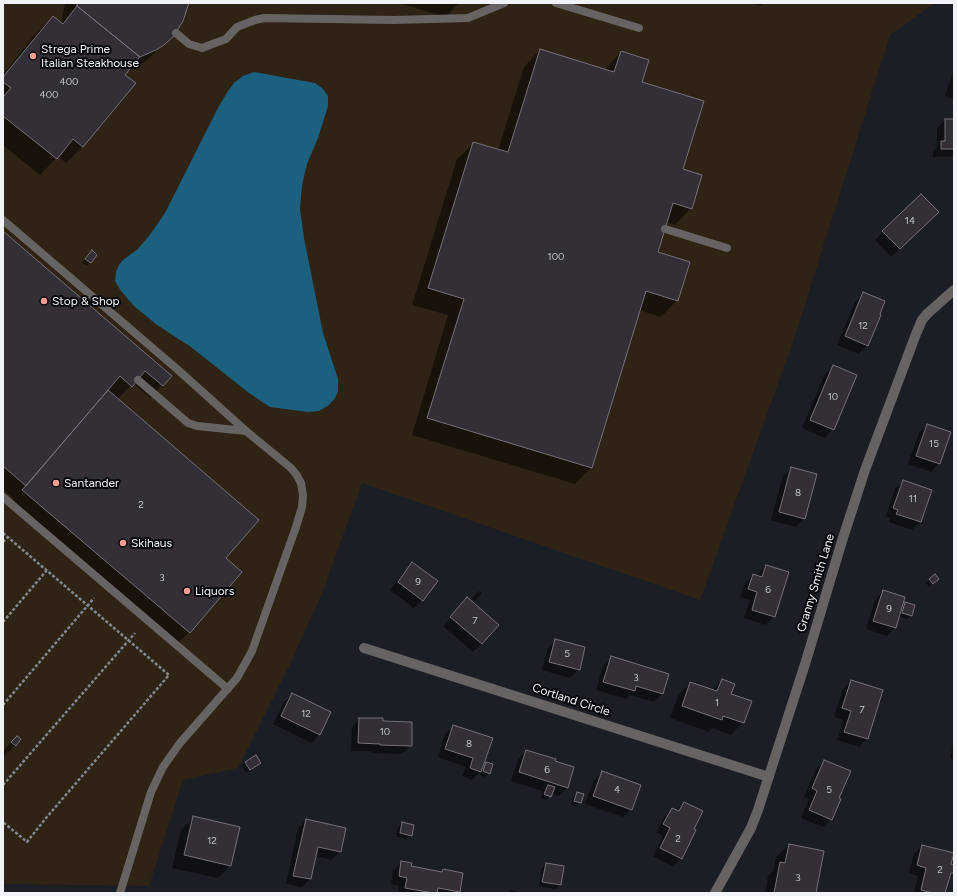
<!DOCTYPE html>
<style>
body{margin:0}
#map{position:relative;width:957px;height:896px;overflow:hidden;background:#1c1e26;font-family:Figtree,sans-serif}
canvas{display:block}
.frame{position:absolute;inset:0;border:4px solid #f1f3f9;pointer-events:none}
</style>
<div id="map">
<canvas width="957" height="896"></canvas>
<div class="frame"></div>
</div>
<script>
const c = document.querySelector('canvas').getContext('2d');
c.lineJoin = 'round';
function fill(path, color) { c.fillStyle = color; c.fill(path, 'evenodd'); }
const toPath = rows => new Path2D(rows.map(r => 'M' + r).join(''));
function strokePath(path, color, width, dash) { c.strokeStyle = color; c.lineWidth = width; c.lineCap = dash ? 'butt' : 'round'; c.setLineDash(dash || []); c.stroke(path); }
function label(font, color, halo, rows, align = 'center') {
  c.font = font + ' Figtree,sans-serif'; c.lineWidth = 4; c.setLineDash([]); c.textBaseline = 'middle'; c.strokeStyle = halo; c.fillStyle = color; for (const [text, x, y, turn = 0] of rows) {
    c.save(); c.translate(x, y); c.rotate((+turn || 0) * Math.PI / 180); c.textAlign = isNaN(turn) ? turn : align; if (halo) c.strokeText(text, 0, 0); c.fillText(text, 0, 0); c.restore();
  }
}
const commercial = toPath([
 [3,3,935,3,890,35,794,339,700,600,362,483,322,593,290,664,238,768,183,780,149,886,3,884]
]);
const water = toPath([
 [254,72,315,83,323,89,328,96,328,106,318,138,307,164,302,185,300,209,304,238,323,333,338,379,338,391,335,398,329,405,319,411,308,412,270,407,249,393,191,347,157,325,134,306,121,291,115,281,116,272,119,265,123,260,138,249,152,232,165,213,219,106,228,91,234,83,243,76]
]);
const shadow = toPath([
 [65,3,188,3,176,32,146,61,135,68,126,72,83,146,66,163,58,156,40,175,3,145,3,75,36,33,53,17,61,24],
 [399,3,459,3,445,17],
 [751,3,763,3,760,6],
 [540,50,604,70,621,52,641,82,681,170,691,208,675,225,666,222,657,253,677,300,661,317,639,310,591,468,575,484,412,435,448,315,412,305,457,159,474,143,498,150,524,67],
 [954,69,954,99,945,96],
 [945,120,954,120,954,157,933,157,933,151,937,147,937,128],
 [921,195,937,212,891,257,875,240],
 [3,233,170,376,150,398,133,383,117,400,225,558,189,632,177,644,11,503,14,499,3,489],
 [92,252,96,255,87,266,82,263],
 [863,294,867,345,859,354,837,345,855,302],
 [834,366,856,375,833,429,824,438,802,428,825,374],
 [927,425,939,463,931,472,908,464,919,433],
 [791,468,804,518,796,527,771,520,783,476],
 [904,481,920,522,912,530,889,522,890,518,886,516,895,489],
 [412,564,422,600,414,608,390,590,404,572],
 [766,566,774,617,766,625,744,618,750,600,740,597,745,583,753,575,757,576,758,574],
 [938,579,929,587,926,583,930,580],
 [479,591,482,593,475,601,472,598],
 [883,591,901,607,905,603,911,615,907,619,898,616,895,627,887,636,866,629,875,600],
 [467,599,482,643,473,652,443,626],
 [556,640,579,669,570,678,542,670,548,648],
 [611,657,662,694,654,702,630,695,626,699,596,690,603,666],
 [722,680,743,722,731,735,712,728,709,732,670,718,678,696,690,683,712,691],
 [851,681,867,738,859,747,837,740,843,720,834,717,843,689],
 [293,694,330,713,319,735,311,743,273,724,284,702],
 [360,719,382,722,411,745,402,754,372,753,373,751,351,751,352,727],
 [454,726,482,768,487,763,489,773,485,777,480,775,481,771,472,780,462,776,466,767,438,757,445,734],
 [17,737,15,745,3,757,3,751],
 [953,743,954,743,954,759,950,759],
 [526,751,554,762,567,788,559,796,551,793,550,796,546,800,541,798,543,791,511,781,518,759],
 [824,761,831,819,823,827,801,818,809,799,804,797,816,769],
 [245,762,256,766,246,773,242,766],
 [602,772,631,809,623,817,585,804,594,780],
 [577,793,580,802,576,806,571,805,573,797],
 [684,803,681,858,673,867,653,856,663,836,656,832,664,817,672,809,676,811],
 [194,817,230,866,218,878,172,868,181,830],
 [306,820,345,829,340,852,331,860,315,856,310,879,302,887,286,884,298,828],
 [402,823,411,835,407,839,396,837,398,827],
 [789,845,815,893,765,893,768,876,774,870,776,857],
 [922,846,950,865,954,866,954,873,948,879,944,893,914,893,918,876,909,873,914,854],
 [402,862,410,867,440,872,443,870,459,892,458,893,398,893,399,886,391,884,393,871],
 [546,864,560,885,556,889,539,886,542,868],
 [510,890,523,893,508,893]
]);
const building = toPath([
 [77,3,189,3,183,21,174,36,164,45,156,50,140,57,77,6,77,3],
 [77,6,140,57,125,75,136,83,83,147,73,139,57,159,3,116,3,97,11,88,3,82,3,77,53,16,63,24,77,6],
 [540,49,614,72,621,51,649,60,642,82,704,101,683,169,702,175,692,209,673,203,658,252,690,262,678,301,646,291,592,468,427,418,464,299,428,288,473,142,508,152,540,49],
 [945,119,954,119,954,149,941,149,941,141,945,141,945,119],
 [921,194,939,212,900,249,882,231,921,194],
 [3,231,172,376,163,386,145,371,132,387,120,376,26,486,3,466,3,231],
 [92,250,97,255,91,263,85,259,92,250],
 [863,292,885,301,880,314,881,315,868,346,845,336,863,292],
 [833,365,857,375,834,430,810,420,833,365],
 [108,390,259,520,226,558,242,572,190,633,22,490,108,390],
 [927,424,951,432,940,464,916,456,927,424],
 [791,467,817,474,805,519,779,512,791,467],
 [903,480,932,490,921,522,896,514,898,510,893,508,903,480],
 [412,562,438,581,423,601,398,582,412,562],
 [766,565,789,572,775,617,752,610,757,592,748,589,753,574,762,577,766,565],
 [935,574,939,579,933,584,929,579,935,574],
 [883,590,905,597,896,628,873,621,883,590],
 [467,597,499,625,482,644,450,617,467,597],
 [905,602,915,605,912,616,902,613,905,602],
 [555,639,585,647,580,670,549,662,555,639],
 [611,656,669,674,663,694,636,686,635,691,603,682,611,656],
 [722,679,735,684,731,694,752,701,744,723,723,716,722,720,682,706,690,682,717,691,722,679],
 [851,680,883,690,868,739,844,732,851,711,842,708,851,680],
 [292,693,331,712,320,735,281,716,292,693],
 [359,718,383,718,383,721,412,722,412,746,380,745,380,744,358,743,359,718],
 [453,725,493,738,481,772,470,768,473,758,445,749,453,725],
 [17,736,21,739,16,746,11,742,17,736],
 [526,750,556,759,555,761,574,767,568,788,519,772,526,750],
 [256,755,261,763,250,770,245,762,256,755],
 [824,760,851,771,839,798,841,799,832,820,809,810,817,791,812,788,824,760],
 [486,762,493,764,490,774,483,771,486,762],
 [602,771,641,785,632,810,593,796,602,771],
 [548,785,555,787,551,797,544,794,548,785],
 [577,792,584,794,581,803,574,801,577,792],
 [684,802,703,811,694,829,696,830,682,859,660,848,670,828,663,824,672,808,679,811,684,802],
 [193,816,240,827,231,866,184,855,193,816],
 [306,819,346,828,341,852,318,847,311,879,293,876,306,819],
 [402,822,414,825,412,836,400,833,402,822],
 [789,844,824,851,816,893,774,893,780,862,785,863,789,844],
 [922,845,954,853,951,864,954,865,954,873,951,873,945,893,932,893,921,890,926,868,917,865,922,845],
 [401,861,412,863,411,866,442,872,443,869,463,873,460,892,438,888,437,893,433,893,405,888,407,878,399,876,401,861],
 [546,863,564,866,561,885,542,882,546,863]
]);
const path = toPath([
 [3,533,169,675,46,818,27,842,3,822],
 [3,542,8,537],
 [3,622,47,570],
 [3,705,94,598],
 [3,785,135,633]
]);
const service = toPath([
 [556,3,639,28],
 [176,33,189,44,202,48,226,39,237,27,255,20,264,18,394,20,468,18,504,3],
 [3,220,177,369,246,431,291,468,296,474,301,483,302,489,303,496,302,507,296,527,252,651,237,678,180,743,163,767,151,792,120,893],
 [665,229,727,248],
 [138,380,188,423,197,426,246,431],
 [3,497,228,689]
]);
const minor = toPath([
 [364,648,769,777],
 [715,893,751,828,758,810,806,661,842,541,865,470,916,334,922,320,927,314,954,290]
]);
const markers = [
 [33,56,4,"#f59c94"],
 [44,301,4,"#f59c94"],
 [56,483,4,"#f59c94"],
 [123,543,4,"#f59c94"],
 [187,591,4,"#f59c94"]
];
const numberNames = [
 ["400",69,82],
 ["400",49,95],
 ["14",910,221],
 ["100",556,257],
 ["12",863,326],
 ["10",833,397],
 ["15",934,444],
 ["8",798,493],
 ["11",913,499],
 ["2",141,505],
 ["3",162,578],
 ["9",418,582],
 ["6",768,590],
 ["9",889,609],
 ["7",475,621],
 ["5",567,654],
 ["3",636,678],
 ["1",717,703],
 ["7",862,710],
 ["12",306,714],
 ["10",385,732],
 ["8",469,744],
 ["6",547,770],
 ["4",617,790],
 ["5",829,790],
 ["2",678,839],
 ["12",212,841],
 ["2",940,870],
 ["3",798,878]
];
const poiNames = [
 ["Strega Prime",41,49],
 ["Italian Steakhouse",41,63],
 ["Stop & Shop",52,301],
 ["Santander",64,483],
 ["Skihaus",131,543],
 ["Liquors",195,591]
];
const streetNames = [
 ["Granny Smith Lane",816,583,-73],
 ["Cortland Circle",571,700,18]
];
fill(commercial, '#2f2315');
fill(water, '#1c607f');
fill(shadow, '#0007');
fill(building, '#342f37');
strokePath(building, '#76707a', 1);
strokePath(path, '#85878e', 2.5, [3, 2]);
strokePath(service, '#686363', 8);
strokePath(minor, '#686363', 10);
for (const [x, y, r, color] of markers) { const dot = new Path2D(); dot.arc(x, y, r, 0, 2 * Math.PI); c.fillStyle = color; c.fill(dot); strokePath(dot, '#07080c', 1.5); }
label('10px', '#c2c2c8', null, numberNames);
label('12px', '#f1f3f9', '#07080c', poiNames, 'left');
label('12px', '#f1f3f9', '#07080c', streetNames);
</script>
